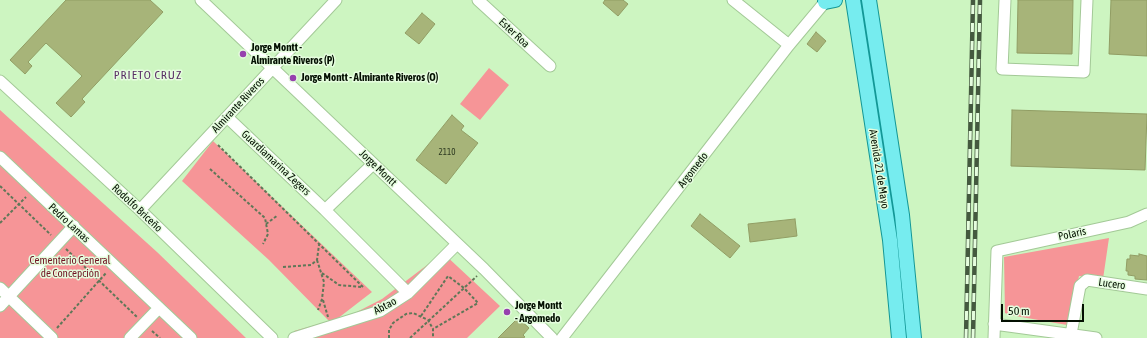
<!DOCTYPE html>
<meta charset="utf-8">
<style>
body{margin:0}
#map{position:relative;width:1147px;height:338px;overflow:hidden;background:#cdf5c1;font-family:"Asap Condensed",sans-serif}
canvas{display:block}
.scale{position:absolute;left:1001px;top:304px;width:83px;height:18px;box-sizing:border-box;border:2px solid #041002;border-top:0;padding-left:5px;font-size:12px;line-height:14px;white-space:nowrap;color:#041002;-webkit-text-stroke:3px #e5fdde;paint-order:stroke}
</style>
<div id="map">
<canvas width="1147" height="338"></canvas>
<div class="scale">50 m</div>
</div>
<script>
const c = document.querySelector('canvas').getContext('2d');
c.lineJoin = 'round';
function fill(path, color) { c.fillStyle = color; c.fill(path, 'evenodd'); }
const toPath = rows => new Path2D(rows.map(r => 'M' + r).join(''));
function strokePath(path, color, width, dash) { c.strokeStyle = color; c.lineWidth = width; c.lineCap = dash ? 'butt' : 'round'; c.setLineDash(dash || []); c.stroke(path); }
function label(font, color, halo, rows, align = 'center') {
  c.font = font + ' "Asap Condensed",sans-serif'; c.lineWidth = 3; c.setLineDash([]); c.textBaseline = 'middle'; c.strokeStyle = halo; c.fillStyle = color; for (const [text, x, y, turn = 0] of rows) {
    c.save(); c.translate(x, y); c.rotate((+turn || 0) * Math.PI / 180); c.textAlign = isNaN(turn) ? turn : align; if (halo) c.strokeText(text, 0, 0); c.fillText(text, 0, 0); c.restore();
  }
}
const green = toPath([
 [489,68,509,85,480,120,460,104],
 [0,110,157,252,246,338,0,338],
 [213,141,372,292,337,319,349,316,382,299,443,253,500,306,467,338,299,338,294,331,329,321,269,260,182,181],
 [1109,238,1103,279,1079,276,1070,323,1067,325,1010,315,1005,313,1004,257]
]);
const building = toPath([
 [66,0,150,0,163,12,82,99,85,102,71,117,56,103,82,76,46,43,28,62,32,66,25,74,10,60,66,0],
 [605,0,623,0,628,4,618,16,603,3,605,0],
 [1018,0,1073,0,1072,54,1017,53,1018,0],
 [1111,0,1147,0,1147,56,1109,54,1111,0],
 [422,13,435,24,419,44,405,33,422,13],
 [816,32,826,41,817,52,807,44,816,32],
 [1012,110,1147,114,1145,170,1011,166,1012,110],
 [452,115,464,126,461,130,478,143,446,184,416,160,452,115],
 [700,214,740,246,730,258,691,226,700,214],
 [795,219,797,236,750,242,748,224,795,219],
 [1139,254,1147,256,1147,280,1135,279,1135,276,1128,275,1128,271,1126,271,1127,259,1130,259,1130,255,1139,256,1139,254],
 [518,318,529,328,523,335,525,337,523,338,498,338,518,318]
]);
const path = toPath([
 [218,145,363,287],
 [210,169,265,218,268,234,263,244],
 [0,186,51,235],
 [0,223,26,197],
 [266,224,278,215],
 [66,249,137,317],
 [317,260,324,282,322,299,318,310],
 [283,267,311,265,317,260,319,245],
 [322,273,339,285,361,287],
 [323,300,328,317],
 [421,316,448,276,464,288,478,303,433,329],
 [57,328,106,273],
 [152,331,160,338],
 [389,338,389,330,393,323,406,314,413,313,428,320,433,329,433,338],
 [410,338,477,276]
]);
const minor = toPath([
 [201,0,484,269,552,338],
 [478,0,550,66],
 [733,0,789,45],
 [1005,0,1002,69,1084,72,1087,0],
 [0,81,140,210,272,338],
 [227,117,325,210,408,293],
 [0,157,191,338],
 [140,210,336,0],
 [325,210,373,164],
 [0,288,52,338],
 [0,306,74,226],
 [994,324,1096,338],
 [1071,334,1080,286,1087,280,1147,289],
 [130,338,159,308],
 [294,338,380,311,408,293,457,244],
 [562,338,789,45,825,2],
 [994,338,997,251,1129,222,1147,214]
]);
const major = toPath([
 [853,0,890,240,899,338],
 [869,0,902,215,914,338],
 [825,2,835,0]
]);
const rail = toPath([
 [966,338,973,0],
 [973,338,980,0]
]);
const markers = [
 [243,54,4,"#9641ae"],
 [293,78,4,"#9641ae"],
 [507,312,4,"#9641ae"]
];
const numberNames = [
 ["2110",447,152]
];
const streetNames = [
 ["Ester Roa",514,33,43],
 ["Almirante Riveros",238,105,-47],
 ["Guardiamarina Zegers",276,163,43],
 ["Jorge Montt",378,168,44],
 ["Avenida 21 de Mayo",879,169,81],
 ["Argomedo",693,170,-52],
 ["Rodolfo Briceño",137,208,43],
 ["Pedro Lamas",69,223,43],
 ["Polaris",1072,234,-12],
 ["Lucero",1112,284,8],
 ["Abtao",385,306,-28]
];
const poiNames = [
 ["Jorge Montt -",251,48],
 ["Almirante Riveros (P)",251,61],
 ["Jorge Montt - Almirante Riveros (O)",301,78],
 ["Jorge Montt",515,306],
 ["- Argomedo",515,319]
];
const parkNames = [
 ["Cementerio General",70,261],
 ["de Concepción",70,274]
];
const neighbourhoodNames = [
 ["PRIETO CRUZ",148,75]
];
fill(green, '#f69597');
fill(building, '#a7b479');
strokePath(building, '#919d64', 1);
strokePath(minor, '#a3c997', 13);
strokePath(major, '#139796', 16);
strokePath(path, '#5f7758', 2, [3, 2]);
strokePath(minor, '#fff', 11);
strokePath(major, '#76ecef', 14);
strokePath(rail, '#44593f', 4.5);
strokePath(rail, '#e5fdde', 3, [9]);
for (const [x, y, r, color] of markers) { const dot = new Path2D(); dot.arc(x, y, r, 0, 2 * Math.PI); c.fillStyle = color; c.fill(dot); strokePath(dot, '#e5fdde', 1.5); }
label('9px', '#2d3920', null, numberNames);
label('11px', '#041002', '#e5fdde', streetNames);
label('bold 11px', '#041002', '#e5fdde', poiNames, 'left');
label('11px', '#701423', '#e5fdde', parkNames);
c.letterSpacing = '1px';
label('12px', '#5a3066', '#e5fdde', neighbourhoodNames);
c.letterSpacing = '0px';
</script>
